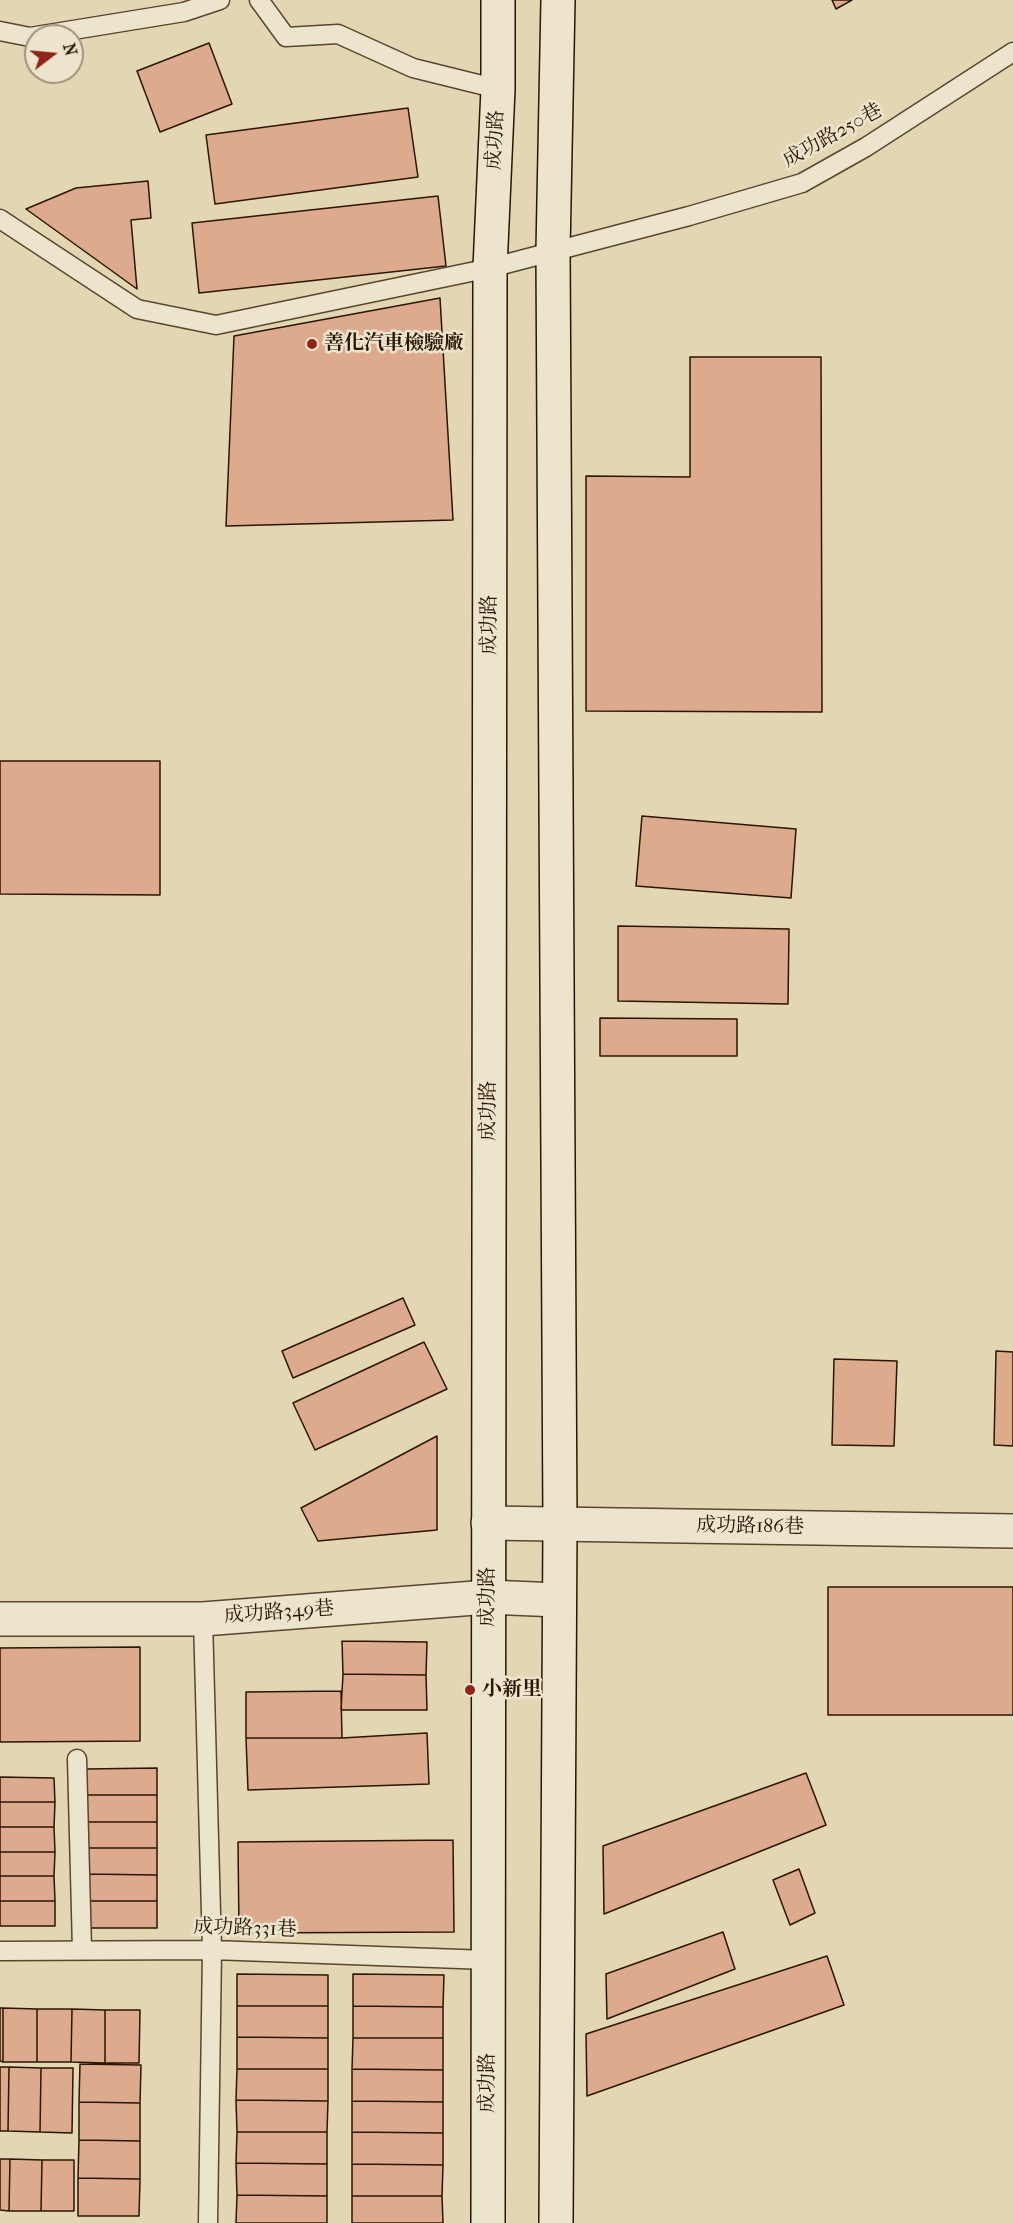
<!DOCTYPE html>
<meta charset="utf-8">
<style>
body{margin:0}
#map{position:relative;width:1013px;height:2223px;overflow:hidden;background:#e3d6b3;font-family:"IM FELL French Canon",serif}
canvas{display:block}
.north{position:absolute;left:24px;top:24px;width:60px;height:60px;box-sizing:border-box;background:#ede4ce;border:2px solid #9f927c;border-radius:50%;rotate:74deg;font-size:16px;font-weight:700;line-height:24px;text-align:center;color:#2a1602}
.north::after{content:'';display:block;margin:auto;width:21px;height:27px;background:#8f2418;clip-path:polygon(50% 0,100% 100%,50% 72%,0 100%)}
</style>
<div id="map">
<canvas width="1013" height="2223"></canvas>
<div class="north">N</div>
</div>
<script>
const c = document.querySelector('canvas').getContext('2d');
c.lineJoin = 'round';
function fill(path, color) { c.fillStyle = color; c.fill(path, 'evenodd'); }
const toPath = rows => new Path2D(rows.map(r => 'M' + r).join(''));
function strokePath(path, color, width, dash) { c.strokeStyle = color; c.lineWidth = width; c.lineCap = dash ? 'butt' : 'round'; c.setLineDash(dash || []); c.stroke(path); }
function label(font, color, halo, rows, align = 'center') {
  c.font = font + ' "IM FELL French Canon","Noto Serif TC",serif'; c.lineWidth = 5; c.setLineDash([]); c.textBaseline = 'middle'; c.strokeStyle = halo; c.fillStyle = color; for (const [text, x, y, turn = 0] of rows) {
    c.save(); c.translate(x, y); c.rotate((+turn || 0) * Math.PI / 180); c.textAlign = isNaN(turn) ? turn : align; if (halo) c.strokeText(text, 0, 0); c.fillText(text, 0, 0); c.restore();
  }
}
const building = toPath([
 [832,0,852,0,836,9,832,0],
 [209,43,232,104,160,132,137,71,209,43],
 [408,108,418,177,215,204,206,135,408,108],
 [148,181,151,218,131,220,137,289,26,209,76,188,148,181],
 [438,196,446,266,199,293,192,223,438,196],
 [440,298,453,520,226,526,234,336,440,298],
 [690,357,821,357,822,712,586,711,586,476,690,477,690,357],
 [0,761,160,761,160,895,0,894,0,761],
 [642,816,796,829,791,898,636,886,642,816],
 [618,926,789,929,788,1004,618,1001,618,926],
 [600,1018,737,1019,737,1056,600,1056,600,1018],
 [403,1298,415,1325,293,1378,282,1351,403,1298],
 [424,1342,447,1389,315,1450,293,1403,424,1342],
 [996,1351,1013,1352,1013,1446,994,1445,996,1351],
 [834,1359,897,1361,894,1446,832,1445,834,1359],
 [437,1436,437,1530,318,1541,301,1508,437,1436],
 [828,1587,1013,1587,1013,1715,828,1715,828,1587],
 [342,1641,427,1642,426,1675,343,1674,342,1641],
 [140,1647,140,1741,0,1742,0,1648,140,1647],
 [343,1674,426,1675,427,1710,341,1710,343,1674],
 [341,1691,342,1738,246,1738,246,1692,341,1691],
 [427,1733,429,1784,248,1790,246,1738,342,1738,427,1733],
 [157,1768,157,1795,86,1795,86,1769,157,1768],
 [806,1773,826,1825,604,1914,603,1846,806,1773],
 [0,1777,54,1778,55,1802,0,1802,0,1777],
 [86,1795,157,1795,157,1822,86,1822,86,1795],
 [0,1802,55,1802,54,1827,0,1827,0,1802],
 [86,1822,157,1822,157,1848,86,1848,86,1822],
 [0,1827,54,1827,55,1852,0,1852,0,1827],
 [453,1840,454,1932,239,1933,238,1842,453,1840],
 [86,1848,157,1848,157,1875,86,1874,86,1848],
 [0,1852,55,1852,54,1876,0,1876,0,1852],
 [799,1869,815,1913,790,1925,773,1880,799,1869],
 [86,1874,157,1875,157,1901,86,1901,86,1874],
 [0,1876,54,1876,55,1901,0,1901,0,1876],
 [0,1901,55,1901,55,1926,0,1926,0,1901],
 [86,1901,157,1901,157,1928,87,1928,86,1901],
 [723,1932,735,1969,607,2019,606,1974,723,1932],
 [827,1956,844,2005,587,2096,586,2034,827,1956],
 [237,1974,328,1975,328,2006,237,2006,237,1974],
 [353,1974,444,1975,443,2007,353,2006,353,1974],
 [237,2006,328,2006,328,2038,237,2037,237,2006],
 [353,2006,443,2007,443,2038,353,2038,353,2006],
 [0,2008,3,2008,3,2062,0,2061,0,2008],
 [3,2008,37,2009,37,2062,3,2062,3,2008],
 [37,2009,72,2009,71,2062,37,2062,37,2009],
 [72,2009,105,2010,105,2063,71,2062,72,2009],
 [105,2010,140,2010,139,2063,105,2063,105,2010],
 [237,2037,328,2038,328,2069,237,2069,237,2037],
 [353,2038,443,2038,443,2070,352,2069,353,2038],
 [80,2064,141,2065,140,2103,79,2102,80,2064],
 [0,2067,9,2067,8,2131,0,2131,0,2067],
 [9,2067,41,2068,40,2132,8,2131,9,2067],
 [41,2068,73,2068,72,2133,40,2132,41,2068],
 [237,2069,328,2069,328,2101,236,2100,237,2069],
 [352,2069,443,2070,443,2102,352,2101,352,2069],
 [236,2100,328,2101,327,2132,237,2132,236,2100],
 [352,2101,443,2102,443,2133,352,2132,352,2101],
 [79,2102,140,2103,140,2141,79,2140,79,2102],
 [237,2132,327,2132,327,2164,236,2163,237,2132],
 [352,2132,443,2133,443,2165,352,2164,352,2132],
 [79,2140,140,2141,140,2179,78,2178,79,2140],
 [0,2159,10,2159,9,2211,0,2210,0,2159],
 [10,2159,42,2160,41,2211,9,2211,10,2159],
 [42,2160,74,2160,74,2211,41,2211,42,2160],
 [236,2163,327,2164,327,2196,237,2195,236,2163],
 [352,2164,443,2165,442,2196,352,2196,352,2164],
 [78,2178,140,2179,139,2216,78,2216,78,2178],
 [237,2195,327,2196,327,2223,236,2223,237,2195],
 [352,2196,442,2196,443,2223,352,2223,352,2196]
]);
const service = toPath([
 [259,0,286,37,338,34,413,68,498,89],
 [0,31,30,37,184,12,220,0],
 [0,219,137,309,216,325,490,268,689,216,802,183,866,147,1013,52],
 [203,1619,212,1950,208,2223],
 [77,1759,82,1950],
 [0,1951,212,1950,488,1960]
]);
const minor = toPath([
 [488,1523,1013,1531],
 [0,1619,203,1619,488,1597,558,1600]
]);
const secondary = toPath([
 [488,2223,490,268,498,89,498,0],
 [556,2223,560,1524,553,251,558,0]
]);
const markers = [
 [312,344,6,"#8f2418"],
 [470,1690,6,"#8f2418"]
];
const streetNames = [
 ["成功路250巷",833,136,-29],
 ["成功路",496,140,-87],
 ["成功路",490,625,-90],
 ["成功路",489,1111,-90],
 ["成功路186巷",750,1527,1],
 ["成功路",488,1597,-90],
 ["成功路349巷",279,1613,-4],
 ["成功路331巷",245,1929,2],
 ["成功路",488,2083,-90]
];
const poiNames = [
 ["善化汽車檢驗廠",324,344],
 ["小新里",482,1690]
];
fill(building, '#ddaa8e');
strokePath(building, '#2a1602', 1.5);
strokePath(service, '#58462e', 21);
strokePath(minor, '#58462e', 36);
strokePath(secondary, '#2a1602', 36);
strokePath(service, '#ede4ce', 18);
strokePath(minor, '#ede4ce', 33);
strokePath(secondary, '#ede4ce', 33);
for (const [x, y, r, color] of markers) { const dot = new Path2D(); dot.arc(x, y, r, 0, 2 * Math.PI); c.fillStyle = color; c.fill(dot); strokePath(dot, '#ede4ce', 2); }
label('20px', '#2a1602', '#ede4ce', streetNames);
label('bold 20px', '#2a1602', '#ede4ce', poiNames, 'left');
</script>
